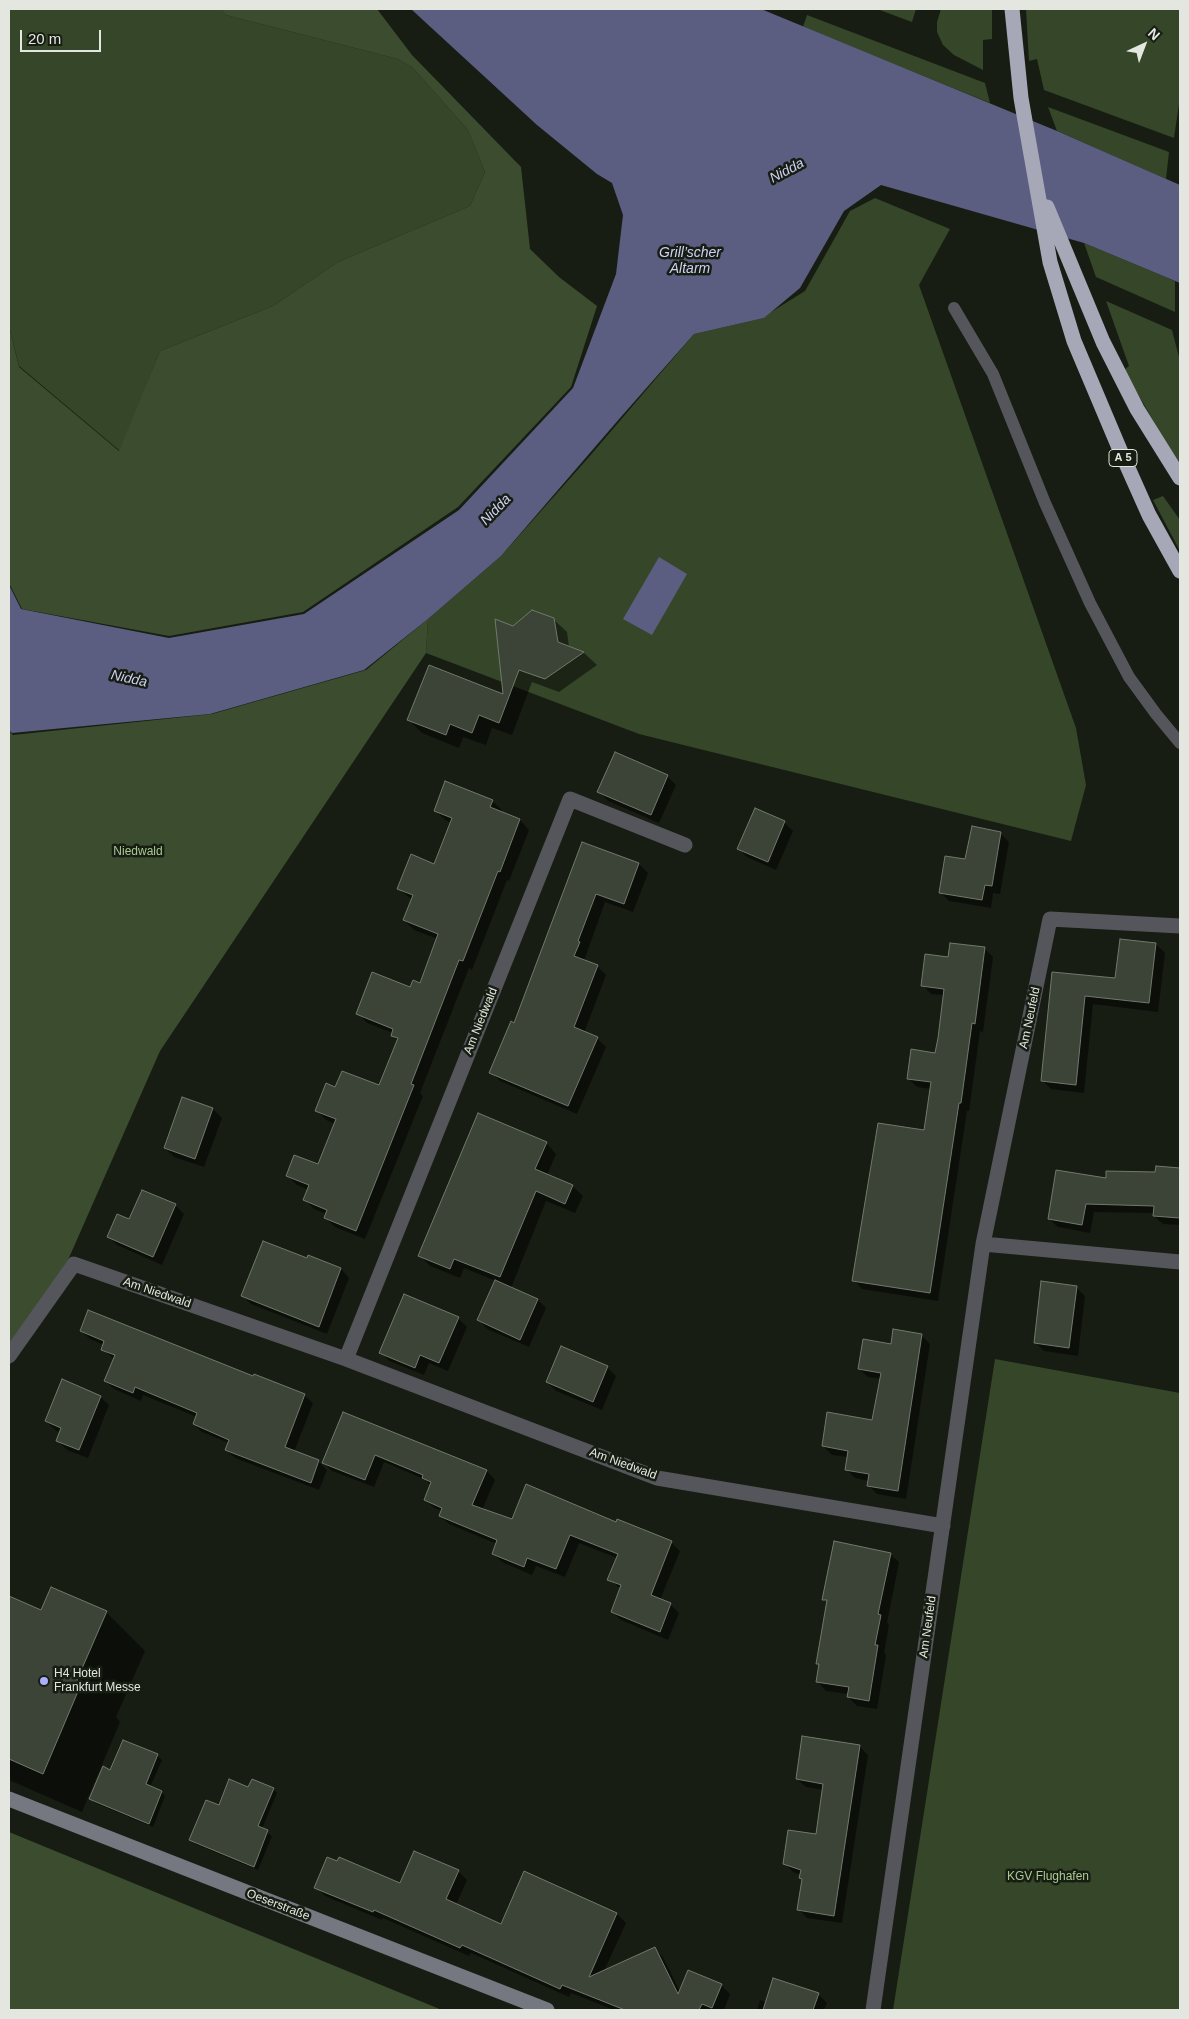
<!DOCTYPE html>
<meta charset="utf-8">
<style>
body{margin:0}
#map{position:relative;width:1189px;height:2019px;overflow:hidden;background:#171d12;font-family:Arial,sans-serif}
canvas{display:block}
.frame{position:absolute;inset:0;border:10px solid #e3e7e0;pointer-events:none}
.north{position:absolute;left:1119px;top:20px;width:50px;height:50px;-webkit-text-stroke:4px #171d12;paint-order:stroke;rotate:43deg;font-size:14px;font-weight:700;line-height:20px;text-align:center;color:#e3e7e0}
.north::after{content:'';display:block;margin:auto;width:18px;height:22px;background:#e3e7e0;clip-path:polygon(50% 0,100% 100%,50% 72%,0 100%)}
.scale{position:absolute;left:20px;top:30px;width:81px;height:22px;box-sizing:border-box;border:2px solid #e3e7e0;border-top:0;padding-left:6px;font-size:15px;line-height:18px;white-space:nowrap;color:#e3e7e0;-webkit-text-stroke:4px #171d12;paint-order:stroke}
</style>
<div id="map">
<canvas width="1189" height="2019"></canvas>
<div class="frame"></div>
<div class="north">N</div>
<div class="scale">20 m</div>
</div>
<script>
const c = document.querySelector('canvas').getContext('2d');
c.lineJoin = 'round';
function fill(path, color) { c.fillStyle = color; c.fill(path, 'evenodd'); }
const toPath = rows => new Path2D(rows.map(r => 'M' + r).join(''));
function strokePath(path, color, width, dash) { c.strokeStyle = color; c.lineWidth = width; c.lineCap = dash ? 'butt' : 'round'; c.setLineDash(dash || []); c.stroke(path); }
function label(font, color, halo, rows, align = 'center') {
  c.font = font + ' Arial,sans-serif'; c.lineWidth = 5; c.setLineDash([]); c.textBaseline = 'middle'; c.strokeStyle = halo; c.fillStyle = color; for (const [text, x, y, turn = 0] of rows) {
    c.save(); c.translate(x, y); c.rotate((+turn || 0) * Math.PI / 180); c.textAlign = isNaN(turn) ? turn : align; if (halo) c.strokeText(text, 0, 0); c.fillText(text, 0, 0); c.restore();
  }
}
const green = toPath([
 [9,9,221,9,226,15,398,59,412,67,468,130,485,172,470,206,338,262,273,306,160,351,120,451,19,366,9,326],
 [877,9,916,9,912,22],
 [941,9,992,9,992,39,983,40,983,70,954,55,943,45,937,32,937,22],
 [1026,9,1180,9,1180,97,1174,138,1044,90,1037,59,1029,61],
 [807,15,985,83,990,103,803,27],
 [1048,107,1169,152,1166,179,1057,131],
 [875,198,950,229,919,285,1076,728,1086,785,1071,841,639,734,426,653,428,619,501,556,589,457,694,334,764,318,768,314,805,291,850,211],
 [1084,243,1175,281,1175,312,1096,277],
 [1106,301,1172,330,1180,361,1180,467,1124,370,1129,366],
 [1163,496,1180,520,1180,551,1153,500],
 [995,1359,1180,1393,1180,2010,893,2010]
]);
const forest = toPath([
 [221,9,377,9,412,55,521,167,530,249,559,277,597,306,571,387,458,507,303,612,169,636,22,609,9,583,9,326,19,367,119,451,160,351,273,306,338,262,470,206,485,172,468,130,412,67,398,59,226,15],
 [428,619,426,653,160,1051,68,1260,9,1344,9,731,13,735,212,714,366,670],
 [9,1832,442,2010,9,2010]
]);
const water = toPath([
 [411,9,761,9,1057,131,1180,185,1180,283,1084,243,881,185,844,211,800,288,764,318,694,334,620,418,501,556,428,619,364,670,210,714,12,733,9,730,9,585,21,609,169,638,304,614,459,510,573,388,616,274,623,215,612,183,597,174,537,125],
 [659,557,687,574,652,635,623,619]
]);
const shadow = toPath([
 [553,619,567,632,569,647,584,653,597,665,559,692,532,682,512,735,492,728,486,745,463,737,459,748,422,733,409,720,505,695,514,627],
 [667,776,676,785,659,823,608,801,599,792],
 [492,801,502,810,501,813,520,820,529,830,509,881,507,880,472,970,469,968,420,1093,423,1096,365,1239,335,1227,325,1218,326,1214,314,1209,305,1200,309,1190,297,1185,287,1175,318,1166,335,1124,326,1120,317,1111,336,1088,380,1087,398,1041,392,1035,393,1033,367,1023,358,1013,420,984,438,939,414,930,404,920,412,900,399,889,435,865,452,823,445,820,435,810],
 [784,822,793,831,776,870,747,857,738,848],
 [1000,833,1009,842,1000,894,993,893,991,908,949,901,940,892,966,860],
 [583,844,639,864,648,873,633,912,605,902,584,961,597,966,606,975,584,1033,597,1038,606,1047,577,1114,500,1081,491,1073,515,1024],
 [1156,944,1165,953,1158,1012,1093,1004,1084,1093,1051,1089,1042,1080,1053,973,1116,979],
 [984,948,993,957,983,1032,980,1031,969,1111,967,1111,938,1301,862,1289,854,1280,926,1131,931,1089,917,1087,908,1078,936,1054,944,995,931,994,923,985,949,959],
 [183,1099,213,1109,222,1118,204,1167,174,1157,165,1148],
 [546,1143,556,1154,547,1175,572,1186,583,1196,575,1213,546,1201,511,1288,538,1300,546,1308,529,1347,487,1329,479,1320,496,1281,464,1268,460,1278,430,1266,420,1256],
 [1157,1168,1180,1169,1180,1225,1163,1224,1154,1216,1154,1213,1094,1212,1090,1233,1058,1227,1049,1219,1107,1180,1156,1173],
 [175,1205,184,1214,162,1265,117,1245,108,1236,130,1220],
 [309,1256,341,1269,349,1278,327,1334,251,1304,243,1296,308,1260],
 [1076,1287,1085,1296,1078,1356,1044,1351,1035,1342],
 [458,1318,467,1327,448,1371,429,1363,424,1375,389,1361,381,1352],
 [81,1331,254,1378,304,1395,313,1403,294,1452,318,1461,327,1470,319,1490,235,1458,226,1450,229,1443,202,1432,194,1424,197,1417,143,1395,141,1401,114,1389,105,1381,114,1359,103,1349,104,1345,90,1339],
 [921,1335,930,1344,906,1499,877,1494,869,1486,869,1481,855,1478,846,1469,848,1457,832,1455,823,1446,873,1421,881,1379,868,1377,859,1369,892,1345],
 [607,1367,616,1376,602,1410,556,1391,547,1382],
 [100,1397,109,1405,88,1458,67,1450,58,1441,61,1433,55,1430,46,1421],
 [344,1413,487,1471,495,1480,482,1510,513,1520,617,1523,671,1542,680,1551,660,1600,670,1604,679,1613,668,1640,621,1620,612,1612,621,1589,609,1579,617,1558,579,1543,565,1577,536,1566,532,1575,502,1562,493,1554,497,1544,449,1524,440,1516,442,1511,434,1508,425,1499,431,1486,426,1480,384,1462,374,1487,332,1471,323,1462],
 [890,1554,899,1562,887,1623,889,1625,884,1653,886,1655,877,1709,857,1706,848,1697,849,1694,826,1691,818,1682,820,1666,818,1663,828,1603,824,1599],
 [9,1598,42,1612,106,1612,145,1651,116,1717,120,1722,82,1812,9,1780],
 [123,1742,157,1755,162,1760,150,1787,161,1792,165,1796,153,1827,95,1803,91,1799,111,1772],
 [859,1746,868,1755,842,1923,807,1918,799,1910,803,1881,800,1878,801,1875,793,1872,784,1863,817,1836,824,1790,806,1787,797,1779],
 [249,1789,273,1789,277,1793,262,1829,272,1836,258,1870,195,1844,191,1840,219,1807],
 [458,1871,467,1880,456,1905,501,1925,525,1873,617,1914,626,1923,604,1971,654,1948,663,1957,680,1992,721,1985,730,1994,724,2010,614,2010,571,1993,569,1997,471,1953,469,1956,383,1918,382,1920,325,1896,316,1887,401,1885],
 [818,1994,827,2003,824,2010,757,2010,760,2000,767,2002]
]);
const building = toPath([
 [532,610,554,618,558,642,584,652,545,679,519,670,499,723,479,715,472,733,450,724,446,735,407,720,429,665,503,694,495,619,513,626,532,610],
 [615,752,668,775,651,815,597,792,615,752],
 [445,781,493,800,490,807,520,819,500,872,498,871,463,961,459,960,411,1084,414,1085,356,1231,324,1218,327,1210,303,1200,309,1185,286,1176,294,1155,318,1164,336,1119,315,1111,326,1083,335,1087,342,1071,379,1085,398,1038,391,1036,393,1029,356,1014,372,972,410,987,413,980,420,983,438,934,403,920,413,895,397,889,411,854,434,864,452,818,434,811,445,781],
 [755,808,785,821,768,862,737,849,755,808],
 [972,826,1001,832,992,886,985,885,982,900,939,893,945,856,965,859,972,826],
 [582,842,639,863,624,904,596,894,578,941,580,942,574,956,598,965,574,1027,598,1037,568,1106,489,1073,511,1021,514,1023,582,842],
 [1120,939,1156,943,1149,1003,1085,996,1076,1085,1041,1081,1052,972,1115,978,1120,939],
 [950,943,985,947,975,1024,972,1023,961,1103,959,1103,930,1293,852,1281,878,1123,924,1130,931,1082,907,1079,911,1049,935,1053,938,1038,944,989,921,986,925,954,948,957,950,943],
 [182,1097,213,1108,195,1159,164,1148,182,1097],
 [478,1113,547,1142,535,1169,573,1185,565,1204,536,1191,500,1277,454,1259,450,1269,418,1256,478,1113],
 [1156,1166,1180,1168,1180,1218,1153,1216,1154,1206,1086,1204,1082,1225,1048,1219,1056,1170,1106,1178,1106,1171,1155,1172,1156,1166],
 [142,1190,176,1204,153,1257,107,1237,117,1214,129,1219,142,1190],
 [263,1241,307,1258,308,1255,341,1268,319,1327,241,1296,263,1241],
 [495,1280,538,1299,520,1340,477,1320,495,1280],
 [1041,1281,1077,1286,1069,1348,1034,1343,1041,1281],
 [404,1294,459,1317,439,1363,420,1355,415,1368,379,1353,404,1294],
 [88,1310,253,1376,254,1374,305,1394,285,1447,319,1460,311,1483,225,1450,229,1440,193,1424,197,1413,135,1387,133,1393,104,1381,115,1355,101,1350,104,1341,80,1331,88,1310],
 [893,1329,922,1334,898,1491,867,1486,869,1474,845,1470,848,1451,822,1446,827,1412,872,1420,881,1373,858,1369,863,1339,891,1344,893,1329],
 [561,1346,608,1366,593,1402,546,1382,561,1346],
 [62,1379,101,1396,79,1450,56,1441,61,1428,45,1421,62,1379],
 [343,1412,487,1470,472,1505,512,1519,526,1484,616,1522,617,1519,672,1541,651,1595,671,1603,660,1632,611,1612,621,1585,607,1580,618,1554,570,1535,556,1569,527,1558,524,1567,492,1554,497,1540,439,1516,442,1508,424,1500,431,1482,422,1478,423,1475,375,1455,365,1480,322,1463,343,1412],
 [834,1541,891,1553,878,1614,881,1615,875,1645,878,1645,869,1701,847,1697,849,1687,816,1682,819,1664,816,1664,827,1600,822,1600,834,1541],
 [51,1587,107,1611,77,1680,82,1682,43,1774,9,1759,9,1596,41,1610,51,1587],
 [802,1736,860,1745,834,1916,797,1910,802,1879,799,1878,801,1870,783,1864,788,1830,816,1834,823,1784,796,1779,802,1736],
 [123,1740,158,1754,146,1784,162,1791,149,1824,89,1799,103,1766,110,1770,123,1740],
 [229,1779,248,1787,252,1779,274,1788,258,1826,268,1830,254,1867,189,1840,206,1800,219,1805,229,1779],
 [414,1851,459,1870,446,1899,501,1924,524,1871,617,1913,589,1977,655,1947,678,1994,688,1970,722,1984,712,2008,702,2004,699,2010,625,2010,562,1985,560,1989,462,1945,460,1948,374,1910,373,1912,314,1888,327,1857,337,1861,339,1857,400,1883,414,1851],
 [773,1978,819,1993,813,2010,763,2010,773,1978]
]);
const lane = toPath([
 [954,308,993,374,1045,503,1090,603,1129,677,1156,714,1180,743]
]);
const street = toPath([
 [983,1244,1180,1262],
 [9,1356,74,1264,346,1359,657,1478,943,1526],
 [346,1359,570,799,685,845],
 [873,2010,983,1244,1050,919,1180,926]
]);
const secondary = toPath([
 [9,1799,547,2010]
]);
const highway = toPath([
 [1012,9,1021,98,1050,262,1074,341,1120,450,1149,515,1180,571],
 [1047,207,1103,342,1137,409,1180,478]
]);
const markers = [
 [44,1681,5,"#aab0fc"]
];
const shields = [
 [1123,458,28]
];
const shieldNames = [
 ["A 5",1123,458]
];
const parkNames = [
 ["Niedwald",138,852],
 ["KGV Flughafen",1048,1877]
];
const streetNames = [
 ["Am Neufeld",1030,1018,-78],
 ["Am Niedwald",481,1021,-68],
 ["Am Niedwald",157,1293,19],
 ["Am Niedwald",623,1464,20],
 ["Am Neufeld",928,1627,-82],
 ["Oeserstraße",278,1905,21]
];
const poiNames = [
 ["H4 Hotel",54,1674],
 ["Frankfurt Messe",54,1688]
];
const waterNames = [
 ["Nidda",787,171,-28],
 ["Grill’scher",690,253],
 ["Altarm",690,269],
 ["Nidda",496,510,-46],
 ["Nidda",129,679,12]
];
fill(green, '#354629');
fill(forest, '#3c4d2f');
fill(water, '#5b5e80');
fill(shadow, '#0007');
fill(building, '#3c4437');
strokePath(building, '#71796c', 1);
strokePath(lane, '#55555c', 12);
strokePath(street, '#55555c', 15);
strokePath(secondary, '#757781', 15);
strokePath(highway, '#a6a8b8', 15);
for (const [x, y, r, color] of markers) { const dot = new Path2D(); dot.arc(x, y, r, 0, 2 * Math.PI); c.fillStyle = color; c.fill(dot); strokePath(dot, '#171d12', 2); }
for (const [x, y, w] of shields) { const box = new Path2D(); box.roundRect(x - w / 2, y - 8.5, w, 17, 4); c.fillStyle = '#171d12'; c.fill(box); strokePath(box, '#e3e7e0', 1); }
label('bold 11px', '#e3e7e0', null, shieldNames);
label('12px', '#a9ca92', '#171d12', parkNames);
label('12px', '#e3e7e0', '#171d12', streetNames);
label('12px', '#e3e7e0', '#171d12', poiNames, 'left');
label('italic 14px', '#cdd1f6', '#171d12', waterNames);
</script>
